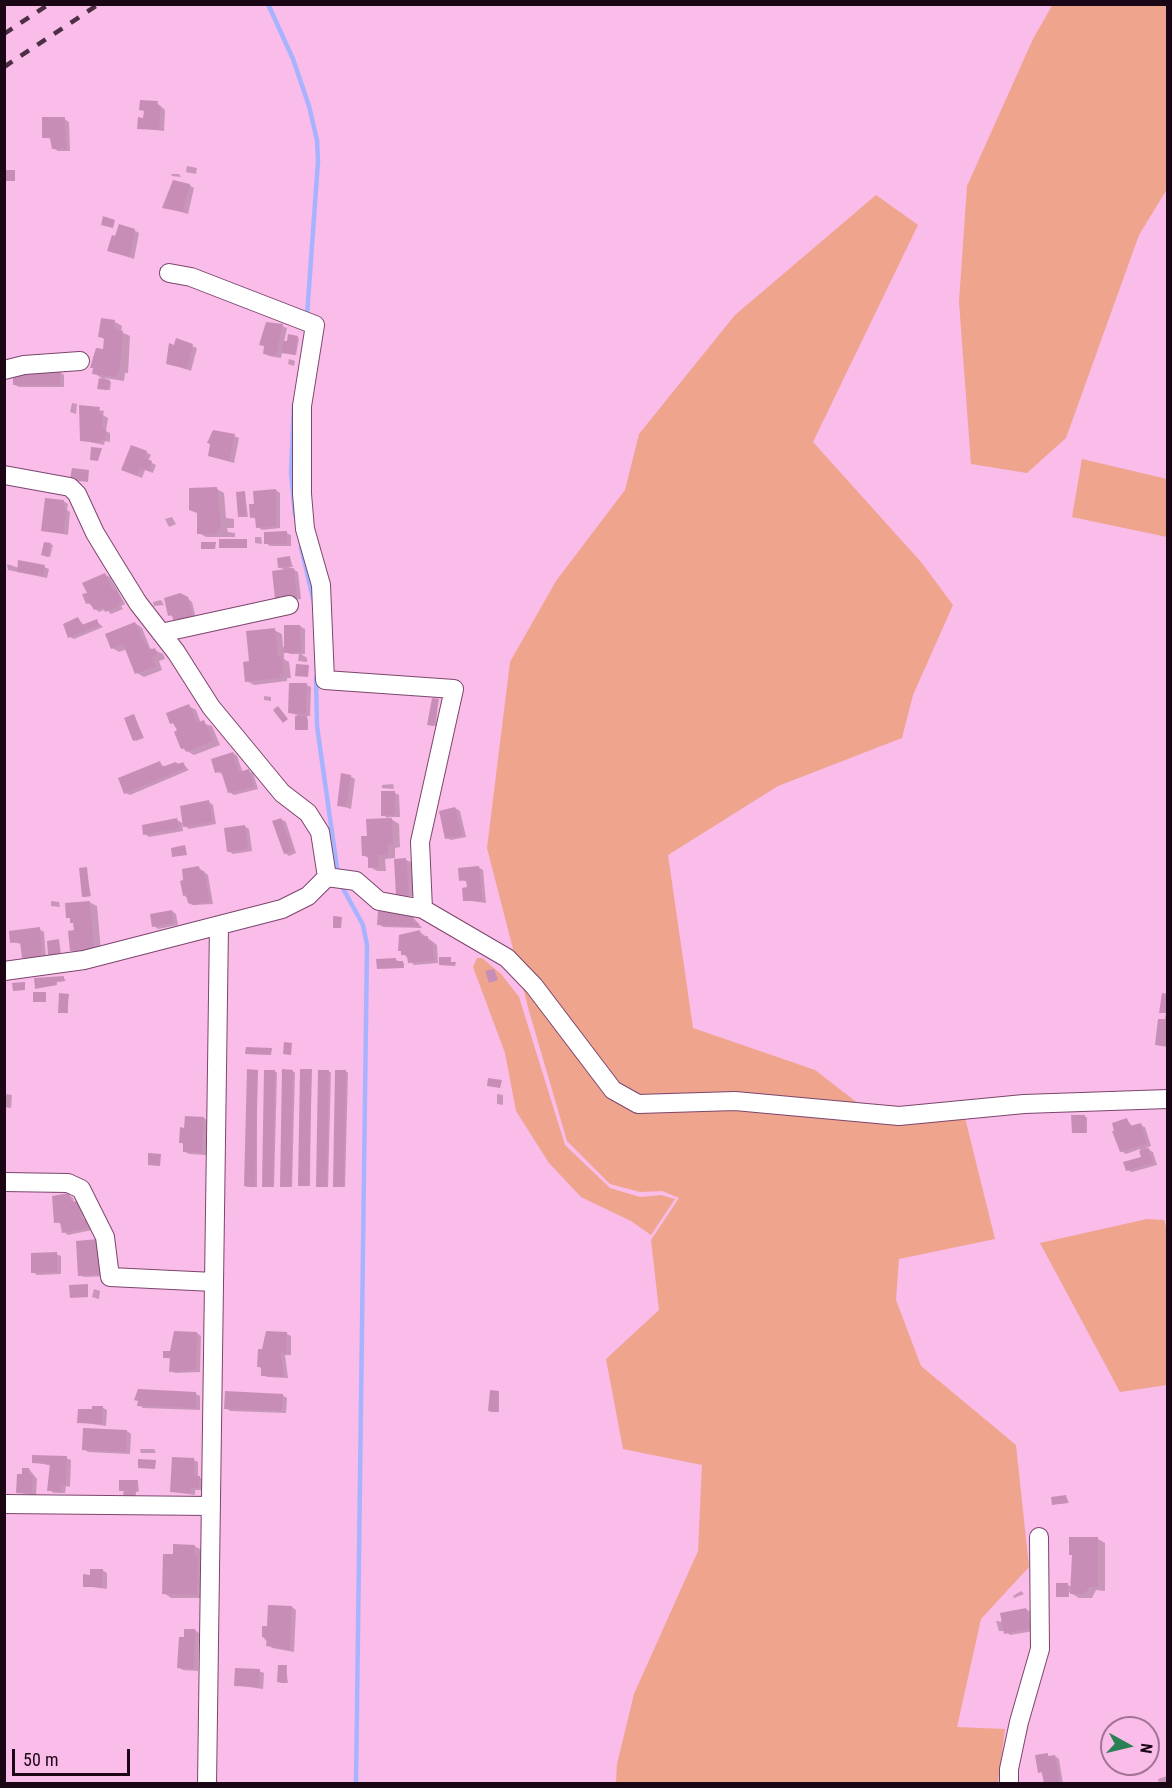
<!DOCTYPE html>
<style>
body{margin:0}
#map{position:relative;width:1172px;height:1788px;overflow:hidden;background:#fabce8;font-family:"Roboto Condensed",sans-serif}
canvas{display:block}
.frame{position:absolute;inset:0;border:6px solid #1b0616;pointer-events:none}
.north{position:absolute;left:1100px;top:1716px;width:60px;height:60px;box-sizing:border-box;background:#fabce8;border:2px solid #a17394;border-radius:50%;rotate:98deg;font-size:16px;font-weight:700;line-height:24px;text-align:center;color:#1b0616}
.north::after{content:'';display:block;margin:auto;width:21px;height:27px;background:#2a8155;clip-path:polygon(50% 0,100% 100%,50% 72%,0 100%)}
.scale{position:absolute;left:12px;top:1749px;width:118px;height:27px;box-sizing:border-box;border:3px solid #1b0616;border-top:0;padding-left:8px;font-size:18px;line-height:21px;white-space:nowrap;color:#1b0616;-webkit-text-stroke:4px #fabce8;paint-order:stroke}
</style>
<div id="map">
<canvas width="1172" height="1788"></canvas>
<div class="frame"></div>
<div class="north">N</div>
<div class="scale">50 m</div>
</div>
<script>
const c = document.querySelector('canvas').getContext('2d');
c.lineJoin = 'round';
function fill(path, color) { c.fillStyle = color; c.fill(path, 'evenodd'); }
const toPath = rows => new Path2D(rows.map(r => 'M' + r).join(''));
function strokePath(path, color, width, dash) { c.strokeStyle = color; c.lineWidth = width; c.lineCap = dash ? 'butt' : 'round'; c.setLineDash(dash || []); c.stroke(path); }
const green = toPath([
 [1053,4,1167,5,1167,189,1139,235,1066,438,1027,473,971,464,959,302,967,186,1033,39],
 [876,195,918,225,813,442,921,562,953,605,913,695,902,738,778,786,668,855,693,1028,815,1070,886,1125,965,1118,995,1239,899,1259,896,1300,921,1366,1016,1445,1029,1567,981,1619,957,1727,1005,1729,998,1783,616,1783,617,1764,634,1694,698,1551,702,1465,623,1449,606,1359,659,1310,651,1240,679,1198,662,1191,640,1192,610,1184,567,1141,529,1011,487,848,510,662,556,581,625,490,639,434,735,315],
 [1082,459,1167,479,1167,537,1072,517],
 [477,958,482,958,502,975,519,997,565,1145,610,1188,640,1197,661,1195,675,1199,651,1235,631,1221,581,1197,549,1163,516,1111,505,1053,473,967],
 [1147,1219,1164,1220,1167,1230,1167,1385,1120,1392,1040,1243]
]);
const shadow = toPath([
 [157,103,165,110,164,131,138,128,145,119,145,112,141,109],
 [64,119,69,122,70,151,58,151,53,148,52,139,43,137],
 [187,166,197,168,196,174,186,172],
 [171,174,179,174,181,177,172,176],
 [189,185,194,188,188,214,164,207],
 [134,230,139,233,134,259,109,251],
 [115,322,122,326,121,332,130,336,128,373,125,373,124,381,104,378,111,382,110,390,100,389,106,381,94,373,93,357,104,350,105,340,100,336],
 [282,326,287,328,284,342,299,338,296,355,282,352,281,358,269,356,264,353,265,347,261,344],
 [177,340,197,348,191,371,168,363],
 [289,359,295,361,294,366,288,364],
 [60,372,64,375,64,387,19,387,15,385],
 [72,403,77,404,76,414,70,412],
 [80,407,104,411,103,415,108,418,106,431,110,433,110,442,105,441,104,445,81,440],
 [234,436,239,438,234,463,209,456],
 [146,452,151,455,148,461,156,465,153,473,145,470,142,478,128,472],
 [217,489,224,493,226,518,234,519,234,528,227,528,228,532,235,533,235,537,206,537,199,533],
 [276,490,280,493,280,528,262,530,258,527,257,520,252,517,256,505],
 [245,493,248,517,241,517,240,516],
 [63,501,68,504,67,510,70,512,68,535,43,530],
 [172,517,176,524,169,527,165,519],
 [286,533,291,535,291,546,270,546,266,543],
 [255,537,261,537,262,544,255,543],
 [46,543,53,545,50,557,45,556],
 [290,558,293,567,289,567,298,572,301,599,281,601,285,570,279,567],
 [7,564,19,568,44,567,49,569,47,578,8,570],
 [105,575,110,577,125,604,121,606,123,609,111,614,106,609,99,612,88,603],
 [184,595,192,602,196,619,185,622,170,615],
 [161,600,164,605,154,606,153,602],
 [78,619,85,626,96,621,103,627,74,639,70,637],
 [135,623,142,628,150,648,163,654,165,659,159,661,162,670,144,677,137,673,127,649,119,652,112,648],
 [300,626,305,629,305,654,301,654,307,658,307,662,298,661,299,654,290,654,284,651,284,659,289,662,291,678,287,678,287,681,254,685,247,681,251,662,274,630,282,634,283,647,285,647],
 [307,685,311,687,310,716,303,716,308,719,308,730,298,730,297,715,290,713],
 [264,696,271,697,271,701,264,700],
 [438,701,436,726,430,725],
 [189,706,196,710,201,723,212,726,220,745,194,755,182,748,176,725,172,723],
 [134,716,144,738,136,741,134,740],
 [233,753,237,756,243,773,248,771,253,773,258,789,234,795,229,792,223,774,217,772],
 [159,763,165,767,176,763,183,764,189,770,130,795,125,793],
 [350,776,355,779,351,809,338,805],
 [393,784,394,789,382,788,382,785],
 [395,793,399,795,400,817,388,817,399,824,400,847,395,848,395,858,385,859,386,871,377,871,370,867,370,859,363,855,391,820,383,815],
 [209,802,213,805,216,824,189,829,182,824,183,831,149,837,145,834,177,820,184,824],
 [455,808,460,811,466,837,451,840,447,838],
 [281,819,286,822,296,853,289,856,285,853],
 [244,826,249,829,252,851,233,854,228,851],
 [406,860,411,862,413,896,402,897,397,894],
 [478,867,483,870,486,903,464,900,468,882,461,880],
 [199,868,208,875,213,904,194,905,184,895],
 [86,869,91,896,85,897,83,896],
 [51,901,59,902,60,907,51,906],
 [89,902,97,906,101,952,79,955,71,950,76,931,72,920,68,917],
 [172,911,176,914,178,925,158,929,154,926],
 [380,912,413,917,422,928,383,927,378,924],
 [39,929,44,932,46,958,28,960,23,957,22,944,11,942],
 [420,932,437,945,438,963,414,965,400,950],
 [396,960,404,963,404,968,378,968],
 [64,978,66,981,57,982,57,985,37,988],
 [68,995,68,1013,61,1013],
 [257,1071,257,1187,247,1187,246,1186],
 [266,1071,277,1072,274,1187,265,1187],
 [284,1071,295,1072,292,1187,283,1187],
 [311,1071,310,1186,301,1186,299,1185],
 [320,1071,331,1072,328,1187,319,1187],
 [337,1071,348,1072,345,1187,336,1187],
 [4,1094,12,1095,11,1108,4,1107],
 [497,1094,503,1095,503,1105,497,1104],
 [1073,1117,1087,1117,1087,1133,1073,1133],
 [204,1118,208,1121,206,1155,189,1154,184,1151,185,1145,180,1142,186,1129],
 [1127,1120,1133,1127,1140,1125,1145,1127,1151,1146,1146,1148,1153,1152,1157,1165,1132,1172,1127,1170,1142,1158,1140,1149,1126,1154,1121,1151],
 [69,1195,73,1198,74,1203,82,1205,84,1220,92,1230,68,1235,64,1232,62,1224,55,1222],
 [56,1254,61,1256,61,1274,37,1275,33,1272],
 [106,1261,107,1276,84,1277,80,1275],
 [94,1289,100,1291,99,1299,92,1297],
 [197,1333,201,1336,200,1372,175,1373,171,1371,171,1359,164,1357],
 [287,1334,291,1336,291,1355,285,1355,288,1378,267,1377,259,1366,263,1351],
 [499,1393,499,1412,491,1412,490,1411],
 [196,1394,200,1396,200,1410,143,1408,139,1405,139,1401],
 [282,1395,287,1398,286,1413,230,1411,226,1408],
 [103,1408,107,1410,106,1426,79,1422,79,1410],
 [127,1431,131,1434,130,1454,88,1452,84,1449],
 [140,1449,154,1449,156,1453,141,1453],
 [66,1458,71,1460,70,1487,66,1486,65,1493,54,1493,49,1490,52,1466,34,1462],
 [194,1460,198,1462,198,1477,204,1480,204,1490,195,1490,195,1495,172,1492],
 [29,1469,37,1479,36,1496,17,1492],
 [138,1482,139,1492,136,1491,136,1496,127,1495,125,1491,122,1491],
 [1066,1496,1069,1503,1053,1504],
 [1098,1539,1105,1543,1105,1591,1096,1590,1092,1598,1079,1598,1069,1592,1069,1597,1057,1596,1068,1585,1072,1587,1074,1556,1070,1554],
 [194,1546,202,1550,204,1598,171,1598,164,1593,175,1556],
 [102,1570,107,1573,107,1589,84,1586,91,1576],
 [1021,1591,1024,1594,1014,1598,1013,1596],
 [292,1607,296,1610,294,1652,272,1648,263,1637,268,1628],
 [1026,1609,1031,1612,1034,1631,1010,1635,1005,1631,999,1631,996,1621,1004,1622],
 [195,1630,199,1633,198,1671,183,1670,179,1668,186,1638],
 [286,1667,288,1683,281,1683,279,1682],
 [259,1671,264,1673,263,1689,235,1685],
 [1055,1756,1059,1759,1063,1784,1045,1784,1037,1757],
 [1167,1776,1168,1784,1159,1784,1158,1779]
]);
const stream = toPath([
 [268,4,293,59,309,106,317,140,318,161,307,316],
 [294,404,291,473,295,515],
 [301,547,314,603],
 [316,678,317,726,338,875],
 [340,883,363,925,367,945,356,1784]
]);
const building = toPath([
 [140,100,158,101,157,106,161,106,159,130,137,129,138,117,143,118,144,111,139,110],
 [42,117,65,117,66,149,52,149,50,138,42,138],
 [4,170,15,170,15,181,4,181],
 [173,180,190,184,183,212,162,208],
 [103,216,115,220,113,228,101,225],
 [119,224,135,229,130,257,107,251,112,235,115,236],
 [101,318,115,320,114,329,123,331,120,370,118,370,117,377,92,374,93,368,90,368,96,348,103,349,104,338,98,337],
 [266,322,283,324,276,356,263,354,264,346,259,345],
 [288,334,298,336,295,355,281,353,283,341,287,341],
 [176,338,193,344,187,369,166,364,169,343,174,345],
 [13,371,60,371,60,385,13,385],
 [99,378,110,380,108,390,97,389],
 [79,405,100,407,99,413,103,414,102,429,106,429,105,440,101,440,100,443,80,441],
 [213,430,235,434,229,461,208,456,210,444,207,443],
 [131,445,147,451,144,458,152,461,149,471,140,468,137,476,121,470],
 [91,447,102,448,98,461,90,460],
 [72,468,89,470,88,482,70,480],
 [217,487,221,526,214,534,197,534,197,513,189,510,189,488],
 [276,489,276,526,256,528,255,517,250,518,249,504,254,504,253,491],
 [245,491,246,516,238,517,236,492],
 [45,498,64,500,63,507,66,508,64,534,41,531],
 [287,531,287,544,264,544,264,532],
 [219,539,247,539,247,548,219,548],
 [44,542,51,543,48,557,41,555],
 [201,542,216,542,215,549,201,549],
 [290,556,291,566,278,568,277,558],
 [18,560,45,565,43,576,17,572],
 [294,568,297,597,275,599,272,571],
 [105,573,113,591,117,590,122,602,118,603,119,606,105,612,103,607,94,610,90,603,86,604,82,594,87,593,82,583],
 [180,593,188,597,193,617,173,620,172,615,168,616,164,598],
 [78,617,82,625,97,619,99,625,68,638,63,624],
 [135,622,145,645,147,644,149,650,155,648,158,655,152,657,156,666,135,674,123,644,111,649,105,634],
 [284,625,300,625,301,652,284,653],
 [275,628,278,657,282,656,284,674,280,674,280,678,245,682,243,662,249,661,246,631],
 [296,664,309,665,308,677,295,676],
 [289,683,307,683,306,714,288,713],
 [432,698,439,699,434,726,427,725],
 [189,704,197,723,204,720,213,741,186,752,184,748,181,749,174,732,177,730,173,723,170,724,166,713],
 [278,706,288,719,283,723,273,710],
 [134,714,143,737,133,741,124,718],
 [295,716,307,716,307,730,295,730],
 [233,752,239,772,249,769,254,787,228,793,221,771,215,773,211,759],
 [160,761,162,767,176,762,177,765,183,762,186,768,124,794,118,778],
 [341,773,351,775,346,807,337,806],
 [381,791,395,791,395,815,381,816],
 [209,800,213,822,183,827,180,806],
 [455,807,462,835,445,839,439,811],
 [177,818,179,829,143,835,142,825],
 [281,818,293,851,284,854,272,821],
 [392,818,393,844,388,844,388,855,378,855,379,867,368,868,368,856,362,856,361,836,367,836,366,819],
 [245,825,248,849,227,852,224,828],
 [185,845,187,855,172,857,171,848],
 [406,858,409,894,396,895,394,859],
 [199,866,200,871,204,871,210,902,193,905,188,903,186,895,183,896,180,881,183,880,182,869],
 [479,866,483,901,463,901,462,888,467,887,466,880,459,881,458,868],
 [87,867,90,896,82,897,79,868],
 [90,901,94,949,70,951,68,931,74,930,73,923,70,923,70,918,66,918,65,903],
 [172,910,174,923,152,927,150,914],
 [378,911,413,915,413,922,419,923,418,927,377,925],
 [333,916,342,917,341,928,333,928],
 [40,927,42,956,22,958,20,942,10,943,9,931],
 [420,930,421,937,428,936,428,941,432,941,434,961,408,963,407,955,401,955,401,951,398,951,399,935],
 [59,939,61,955,48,956,47,941],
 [439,957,451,957,451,962,456,962,455,966,439,965],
 [396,958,396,961,403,961,403,968,377,969,376,959],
 [494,969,498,980,489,983,485,971],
 [64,976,64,981,55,982,56,985,35,989,34,978],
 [25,982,25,990,13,991,12,983],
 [33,992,46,992,46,1002,33,1002],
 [59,993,69,994,67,1013,58,1013],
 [1162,993,1168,994,1168,1047,1155,1045,1158,1019,1165,1019,1166,1013,1159,1013],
 [284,1042,292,1043,291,1055,283,1054],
 [246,1047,272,1048,271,1055,245,1054],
 [247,1069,258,1070,255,1187,244,1186],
 [282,1069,293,1070,291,1187,280,1187],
 [300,1069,312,1069,309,1186,298,1186],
 [264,1070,275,1070,273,1187,262,1187],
 [318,1070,329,1070,327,1187,316,1187],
 [335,1070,346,1070,344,1187,333,1187],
 [488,1078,502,1080,500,1088,487,1086],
 [1071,1115,1085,1115,1086,1133,1072,1133],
 [185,1116,204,1117,202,1153,183,1152,183,1143,179,1143,180,1127,184,1128],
 [1127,1118,1130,1126,1141,1123,1147,1144,1120,1152,1112,1131,1114,1131,1112,1123],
 [1149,1148,1153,1163,1126,1171,1123,1162,1141,1157,1139,1151],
 [148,1153,161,1154,160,1166,148,1165],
 [69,1193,71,1202,78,1201,81,1219,87,1218,88,1228,62,1233,60,1222,54,1223,52,1196],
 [98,1239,103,1274,78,1276,76,1241],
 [57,1252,57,1272,31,1273,31,1253],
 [88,1284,88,1297,70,1298,69,1285],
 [174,1331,197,1332,196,1370,169,1372,170,1358,163,1358,163,1351,170,1351],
 [266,1331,287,1332,286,1354,281,1353,284,1377,261,1376,261,1367,257,1367,258,1349,262,1349],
 [138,1389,196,1392,196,1408,137,1406,138,1401,134,1400],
 [490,1390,499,1391,498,1412,488,1411],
 [225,1391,283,1394,282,1411,224,1409],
 [92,1406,103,1406,102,1424,77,1423,78,1409,92,1409],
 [83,1428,127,1430,126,1452,82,1450],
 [32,1455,67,1456,66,1485,61,1485,61,1491,47,1491,50,1464,32,1463],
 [172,1457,194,1458,194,1476,200,1476,199,1488,191,1488,191,1493,170,1492],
 [138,1459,156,1460,155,1469,138,1468],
 [22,1468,29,1468,29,1475,33,1475,32,1494,16,1493,17,1474,22,1474],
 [119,1480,138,1480,137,1492,134,1491,134,1496,123,1495,124,1491,119,1491],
 [1066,1495,1067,1503,1052,1505,1051,1497],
 [1069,1537,1098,1537,1098,1587,1089,1587,1085,1594,1070,1594,1072,1555,1069,1555],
 [173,1544,195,1545,194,1555,198,1555,197,1595,162,1594,163,1554,173,1554],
 [90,1569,103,1569,102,1587,83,1587,83,1574,90,1575],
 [1056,1583,1068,1583,1068,1597,1056,1597],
 [268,1605,292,1606,290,1650,266,1646,267,1638,262,1637,262,1626,267,1626],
 [1026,1608,1031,1628,1004,1634,1000,1613],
 [184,1629,195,1629,194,1669,177,1668,179,1637,184,1637],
 [278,1665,287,1665,286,1683,277,1682],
 [235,1668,260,1669,259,1687,234,1686],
 [1048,1753,1048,1756,1055,1755,1060,1784,1044,1784,1042,1772,1038,1773,1035,1755]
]);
const minor = toPath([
 [169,273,191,277,315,325,302,406,302,494,305,529,321,585,325,680,454,689,420,842,423,909],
 [4,370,24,365,80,361],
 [4,475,70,487,77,494,95,533,112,561,138,603,176,652,211,707,282,793,308,813,320,832,327,877],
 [161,633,289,605],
 [327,877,356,881,379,901,423,909,507,958,534,986,613,1090,638,1104,735,1101,899,1116,1024,1104,1168,1099],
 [4,971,84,960,282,909,308,896,327,877],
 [4,1182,68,1183,81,1189,105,1237,110,1277,214,1282],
 [4,1504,211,1506],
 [207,1784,219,925],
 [1009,1784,1009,1769,1019,1722,1040,1649,1039,1537]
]);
const rail = toPath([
 [4,34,49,4],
 [4,67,99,4]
]);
fill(green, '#efa48e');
fill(shadow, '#0003');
strokePath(stream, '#a7b3fe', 4.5);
fill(building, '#c88db7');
strokePath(minor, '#7b466d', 20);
strokePath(minor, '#fff', 18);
strokePath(rail, '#4d2f45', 4.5, [10, 10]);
</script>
